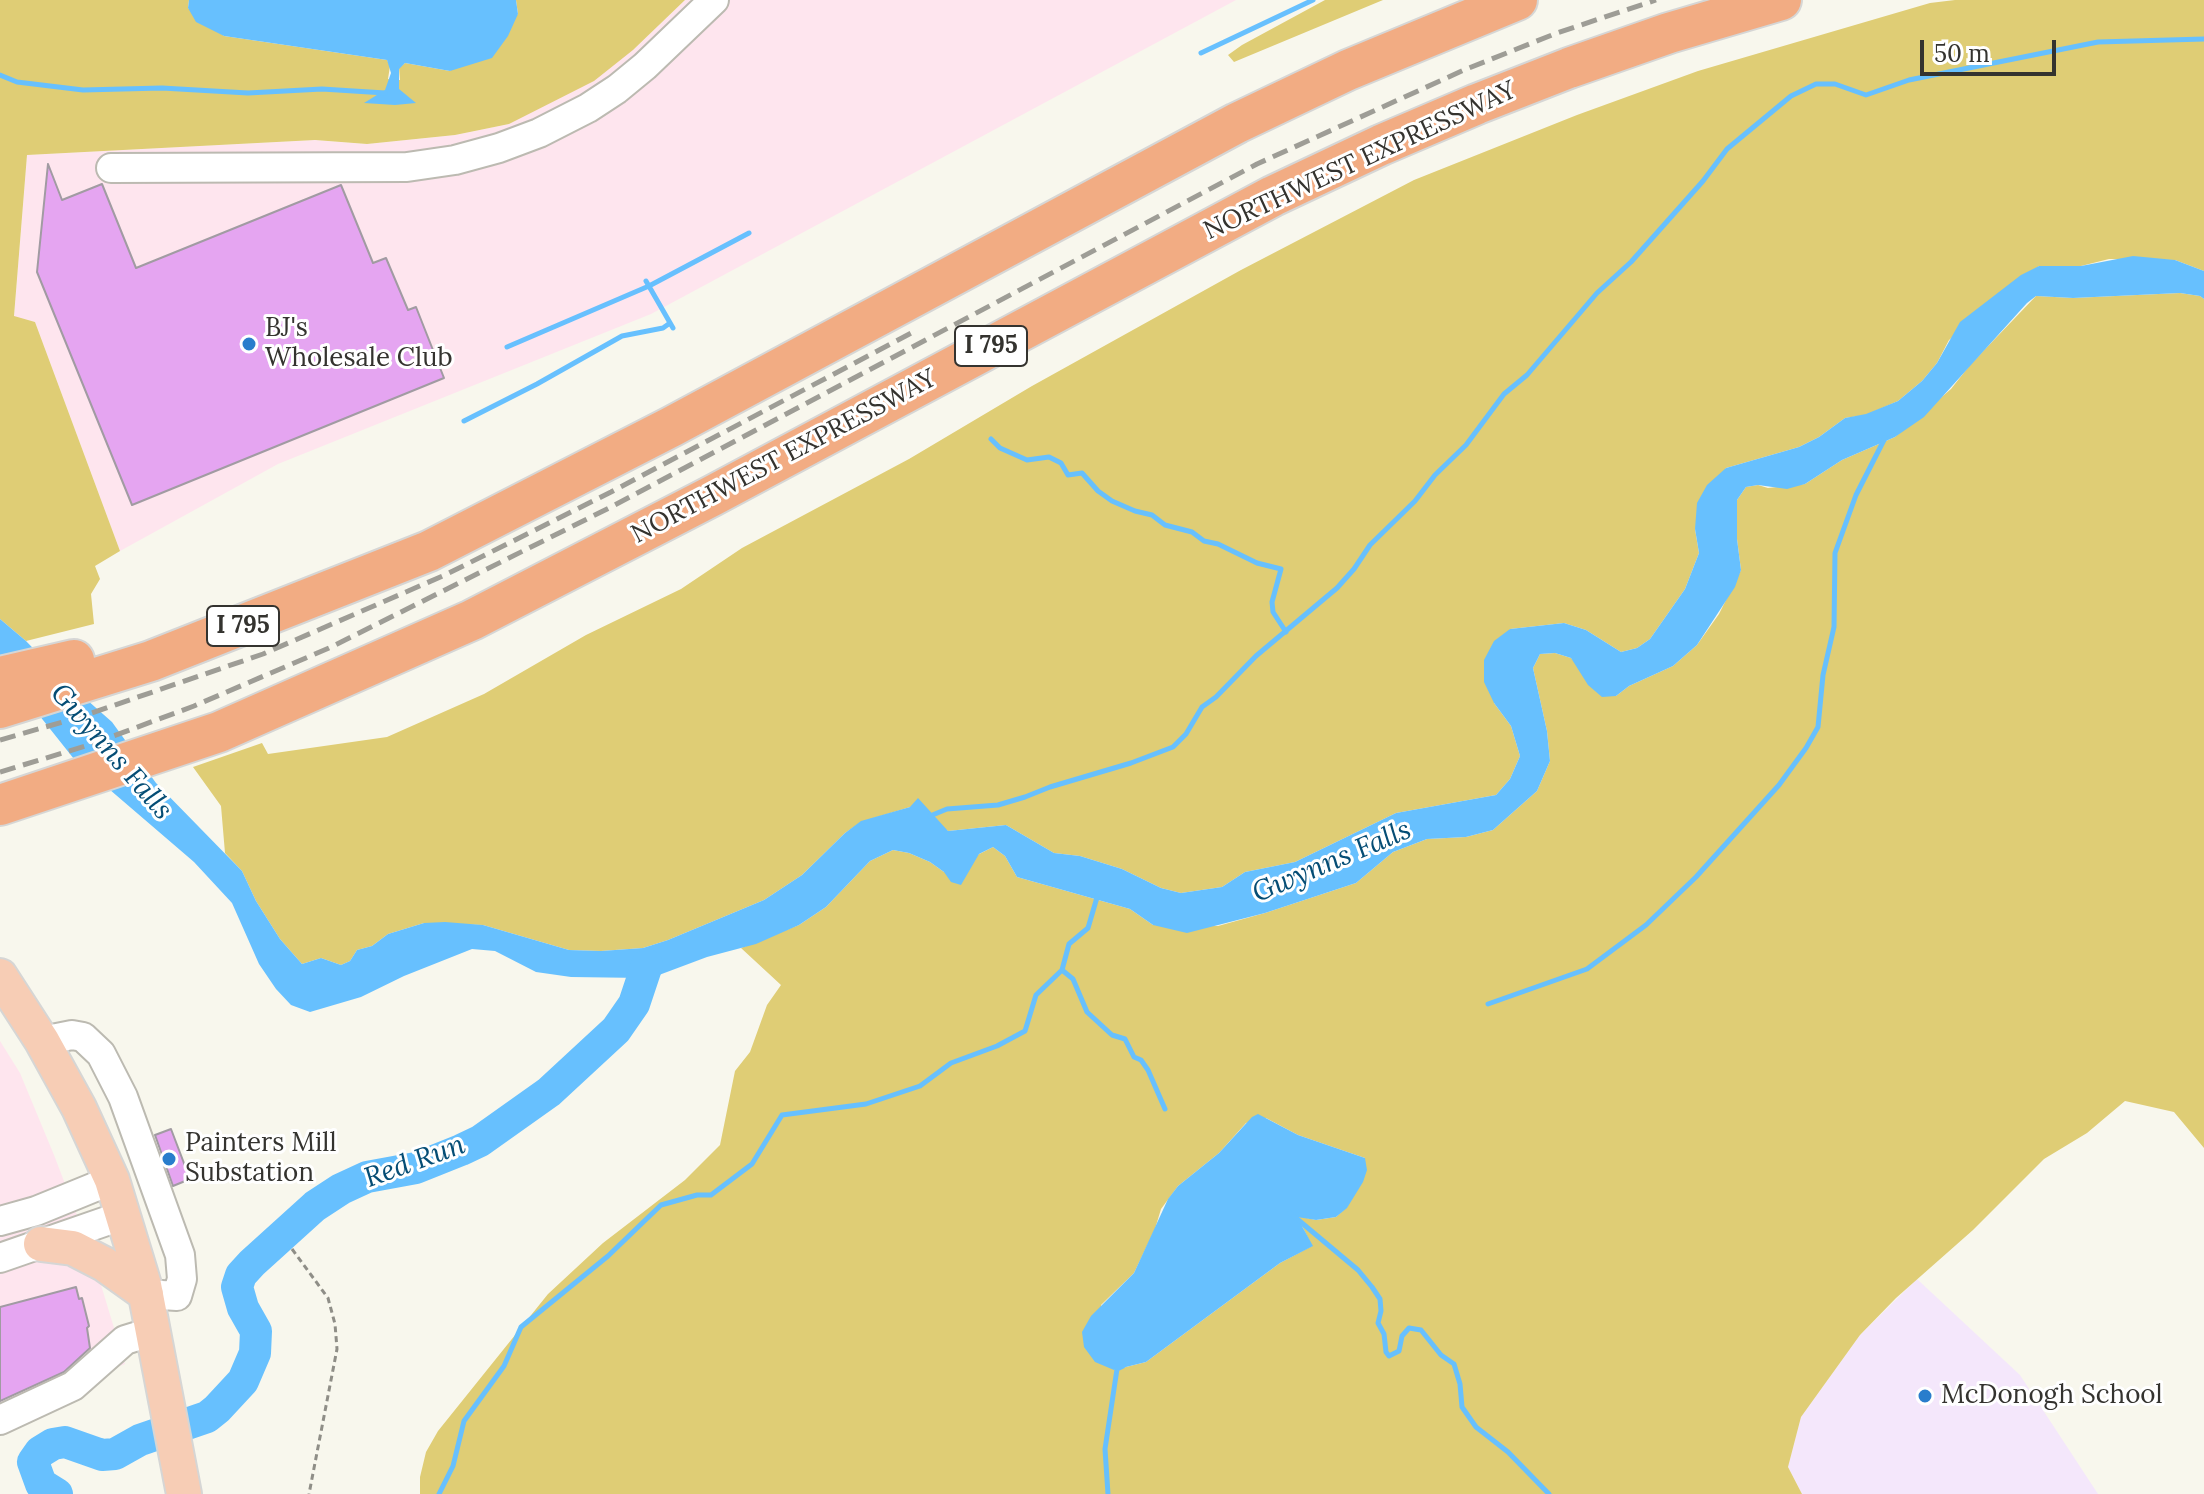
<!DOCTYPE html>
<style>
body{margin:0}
#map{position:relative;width:2204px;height:1494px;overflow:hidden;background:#f8f7ed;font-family:Lora,serif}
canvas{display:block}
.scale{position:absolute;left:1920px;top:40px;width:136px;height:36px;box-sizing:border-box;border:4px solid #34332f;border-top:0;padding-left:10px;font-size:24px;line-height:28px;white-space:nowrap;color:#34332f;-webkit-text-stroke:6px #fff;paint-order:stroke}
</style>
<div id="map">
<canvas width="2204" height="1494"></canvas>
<div class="scale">50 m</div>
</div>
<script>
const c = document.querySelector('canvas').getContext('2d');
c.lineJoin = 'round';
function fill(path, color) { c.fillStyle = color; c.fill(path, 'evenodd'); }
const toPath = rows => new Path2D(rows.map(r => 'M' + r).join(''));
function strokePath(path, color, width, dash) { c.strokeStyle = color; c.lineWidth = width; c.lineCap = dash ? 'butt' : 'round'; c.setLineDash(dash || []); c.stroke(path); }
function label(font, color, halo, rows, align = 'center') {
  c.font = font + ' Lora,serif'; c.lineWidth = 6; c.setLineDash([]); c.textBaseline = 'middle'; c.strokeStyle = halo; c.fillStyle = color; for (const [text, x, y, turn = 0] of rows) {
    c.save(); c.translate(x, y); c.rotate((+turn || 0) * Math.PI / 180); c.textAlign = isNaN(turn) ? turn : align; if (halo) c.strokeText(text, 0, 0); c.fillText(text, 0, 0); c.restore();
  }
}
const commercial = toPath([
 [685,0,1236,0,651,314,278,464,120,551,35,322,14,317,27,155,315,140,367,144,455,135,509,124,633,50],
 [0,1041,20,1073,54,1155,91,1252,125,1364,0,1413]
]);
const education = toPath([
 [1917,1279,2020,1375,2098,1494,1802,1494,1788,1467,1801,1417,1860,1335]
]);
const green = toPath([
 [0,0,189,0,188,8,224,36,387,60,390,66,388,79,400,80,399,68,405,63,450,71,518,14,516,0,685,0,633,50,594,81,509,124,455,135,367,144,315,140,27,155,14,316,35,322,120,551,95,566,100,579,91,594,94,624,26,641,0,619],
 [1325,0,1383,0,1234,62,1228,55,1242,45],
 [1955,0,2204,0,2204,271,2175,260,2109,259,2081,266,2039,266,1949,340,1937,363,1922,381,1898,401,1866,415,1845,418,1819,437,1799,447,1726,468,1695,529,1699,553,1685,589,1650,639,1637,648,1621,652,1586,630,1564,623,1510,629,1494,703,1511,726,1520,756,1510,779,1496,795,1396,813,1295,862,1245,872,1222,887,1181,893,1161,888,1122,869,1080,856,1054,853,1006,825,948,831,910,807,861,822,845,833,802,875,764,900,668,940,643,948,601,951,569,950,483,925,424,923,388,934,372,946,357,950,350,961,341,965,321,958,302,964,280,939,256,901,242,871,225,853,221,806,193,767,262,743,268,754,387,737,484,694,586,635,681,589,742,548,909,459,1032,386,1241,270,1414,180,1577,115,1698,71,1930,3],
 [2180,293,2200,296,2204,299,2204,1148,2174,1112,2125,1101,2087,1133,2044,1159,1973,1230,1896,1298,1860,1335,1801,1417,1788,1467,1802,1494,420,1494,420,1477,426,1452,438,1431,548,1294,603,1243,685,1180,720,1145,735,1071,750,1052,767,1005,781,985,741,948,799,925,826,907,870,861,893,850,909,853,930,862,944,872,993,847,1005,856,1017,877,1130,909,1153,925,1218,926,1265,913,1356,883,1393,852,1427,839,1466,837,1493,830,1537,791,1550,761,1547,731,1533,668,1540,654,1555,653,1571,658,1616,696,1629,686,1673,666,1697,645,1719,614,1741,570,1737,539,1737,500,1746,487,1758,485,1768,488,1805,484,1842,460,1895,437,1951,389,1970,365,2036,296,2073,298],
 [1266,1118,1298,1135,1365,1158,1347,1207,1336,1217,1316,1220,1297,1216,1312,1246,1280,1263,1146,1362,1114,1370,1101,1305,1134,1273,1155,1229,1161,1209,1178,1186,1219,1153,1246,1123]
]);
const water = toPath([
 [189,0,516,0,518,14,508,36,492,58,450,71,405,63,399,69,399,89,416,103,395,105,364,103,385,90,391,73,387,60,224,36,196,22,188,8],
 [2133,256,2175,260,2204,271,2204,299,2200,296,2180,293,2073,298,2036,296,2027,303,1924,417,1895,437,1842,460,1805,484,1787,489,1758,485,1746,487,1737,500,1737,539,1741,570,1735,587,1697,645,1673,666,1629,686,1616,696,1602,697,1588,685,1571,658,1555,653,1540,654,1533,668,1547,731,1550,761,1537,791,1493,830,1466,837,1427,839,1393,852,1356,883,1265,913,1187,933,1153,925,1130,909,1017,877,1005,856,993,847,979,854,961,885,951,882,944,872,930,862,909,853,893,850,870,861,826,907,799,925,756,944,707,957,659,975,643,978,571,977,536,972,495,951,472,949,404,976,361,997,310,1012,291,1005,276,989,259,964,232,903,194,862,74,759,0,666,0,619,26,641,61,677,112,722,156,783,242,871,256,901,280,939,302,964,321,958,341,965,350,961,357,950,372,946,388,934,424,923,445,922,483,925,569,950,601,951,643,948,668,940,764,900,802,875,845,833,861,821,910,807,918,798,948,831,1006,825,1054,853,1080,856,1122,869,1161,888,1181,893,1222,887,1245,872,1295,862,1396,813,1496,795,1510,779,1520,756,1511,726,1494,703,1484,682,1484,660,1494,641,1510,629,1564,623,1586,630,1621,652,1637,648,1650,639,1685,589,1699,553,1695,529,1697,503,1707,485,1726,468,1799,447,1819,437,1845,418,1866,414,1898,401,1922,381,1937,363,1960,322,2021,275,2039,266,2081,266],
 [1258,1114,1298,1135,1365,1158,1367,1170,1363,1182,1347,1208,1336,1217,1316,1220,1297,1217,1313,1246,1280,1263,1146,1362,1114,1370,1095,1362,1084,1347,1082,1332,1091,1316,1134,1273,1168,1199,1178,1186,1219,1153,1252,1117]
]);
const stream = toPath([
 [1201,53,1313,0],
 [0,75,17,82,83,90,162,88,248,93,322,89,385,93],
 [646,281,673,328],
 [507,347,649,286,749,233],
 [464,421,537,384,622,336,663,328,670,323],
 [991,439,1000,448,1027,460,1049,457,1061,463,1068,475,1082,473,1098,491,1112,501,1135,511,1152,515,1165,525,1192,532,1204,541,1218,544,1257,563,1281,569,1272,602,1273,612,1286,632],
 [930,816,947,809,998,805,1025,797,1050,787,1131,763,1173,747,1186,734,1202,707,1216,697,1256,656,1337,588,1354,569,1370,545,1415,501,1435,475,1466,445,1504,394,1527,375,1597,293,1631,262,1703,181,1727,149,1791,96,1816,84,1835,84,1866,95,1909,80,2098,42,2204,39],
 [1062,970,1073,979,1087,1012,1112,1035,1125,1039,1134,1057,1141,1060,1148,1070,1165,1109],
 [1488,1004,1587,969,1646,925,1696,877,1779,785,1806,748,1818,727,1823,675,1834,627,1835,553,1856,495,1885,438],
 [1290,1213,1358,1270,1372,1287,1380,1299,1381,1311,1378,1323,1384,1334,1386,1352,1389,1356,1399,1351,1402,1336,1409,1328,1421,1330,1441,1355,1454,1364,1460,1384,1462,1407,1476,1427,1508,1452,1549,1494],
 [439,1494,453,1466,464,1421,504,1366,521,1327,608,1256,661,1205,697,1195,711,1195,752,1164,782,1115,866,1104,920,1086,951,1063,997,1046,1025,1031,1036,995,1062,970,1069,944,1088,928,1098,894],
 [1108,1494,1105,1449,1117,1369,1123,1366]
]);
const river = toPath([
 [57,1494,41,1484,33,1462,40,1452,53,1444,65,1442,102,1455,115,1454,140,1440,207,1417,217,1409,243,1381,255,1353,256,1331,243,1308,237,1287,241,1275,252,1263,315,1206,341,1189,367,1177,416,1168,461,1150,480,1141,549,1092,616,1030,634,1004,647,965]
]);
const building = toPath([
 [48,164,62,200,102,184,136,268,341,185,373,263,386,258,408,310,416,307,444,378,132,505,37,272,48,164],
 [171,1129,190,1179,173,1186,155,1135,171,1129],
 [76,1287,79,1299,82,1298,89,1326,87,1328,90,1348,64,1372,0,1401,0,1307,76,1287]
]);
const path = toPath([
 [292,1249,328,1298,335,1324,337,1349,309,1494]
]);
const minor = toPath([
 [111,168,407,167,455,160,499,148,539,133,588,108,617,89,645,66,714,0],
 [42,1041,72,1035,83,1037,101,1054,123,1097,180,1255,182,1279,177,1296,146,1294],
 [0,1221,36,1211,112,1180],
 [0,1258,124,1215],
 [0,1420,73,1386,125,1340,154,1331]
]);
const major = toPath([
 [0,976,42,1041,79,1108,112,1180,144,1285,184,1494],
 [41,1244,73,1248,104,1264,146,1294]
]);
const highway = toPath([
 [0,677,74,660],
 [0,708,151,661,429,551,671,427,1237,123,1348,70,1517,0],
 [0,805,219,732,472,620,712,496,1273,196,1381,145,1477,104,1569,68,1669,33,1781,0]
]);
const rail = toPath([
 [0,740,80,717,263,654,445,575,611,492,915,331],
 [0,772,92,744,194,706,329,648,609,508,1257,164,1464,70,1557,33,1656,0]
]);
const markers = [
 [249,344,8,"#297dcc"],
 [169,1159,8,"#297dcc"],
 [1925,1396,8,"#297dcc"]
];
const shields = [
 [991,346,72],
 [243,626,72]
];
const shieldNames = [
 ["I 795",991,346],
 ["I 795",243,626]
];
const streetNames = [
 ["NORTHWEST EXPRESSWAY",1360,161,-25],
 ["NORTHWEST EXPRESSWAY",784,457,-28]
];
const poiNames = [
 ["BJ's",265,329],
 ["Wholesale Club",265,359],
 ["Painters Mill",185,1144],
 ["Substation",185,1174],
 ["McDonogh School",1941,1396]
];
const waterNames = [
 ["Gwynns Falls",111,752,49],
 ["Gwynns Falls",1332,862,-23],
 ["Red Run",415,1162,-20]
];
fill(commercial, '#fee5ee');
fill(education, '#f4e7fb');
fill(green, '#dfcd75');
fill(water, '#67c0fe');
strokePath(stream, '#67c0fe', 5);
strokePath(river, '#67c0fe', 32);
fill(building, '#e5a5f1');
strokePath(building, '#a19ba2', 2);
strokePath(minor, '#bcbab1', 32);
strokePath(major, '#d6d6d5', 38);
strokePath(highway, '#d6d6d5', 44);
strokePath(path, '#8f8e87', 3, [6, 4]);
strokePath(minor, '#fff', 28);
strokePath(major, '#f7cdb5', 34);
strokePath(highway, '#f2ac83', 40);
strokePath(rail, '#9e9d96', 5, [16, 8]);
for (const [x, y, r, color] of markers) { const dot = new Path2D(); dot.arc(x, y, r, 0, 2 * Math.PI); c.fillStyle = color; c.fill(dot); strokePath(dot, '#fff', 3); }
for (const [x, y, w] of shields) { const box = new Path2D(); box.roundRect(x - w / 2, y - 20, w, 40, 6); c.fillStyle = '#fff'; c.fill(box); strokePath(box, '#34332f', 2); }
label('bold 24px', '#34332f', null, shieldNames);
label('26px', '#34332f', '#fff', streetNames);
label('26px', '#34332f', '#fff', poiNames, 'left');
label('italic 28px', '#054d75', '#fff', waterNames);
</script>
